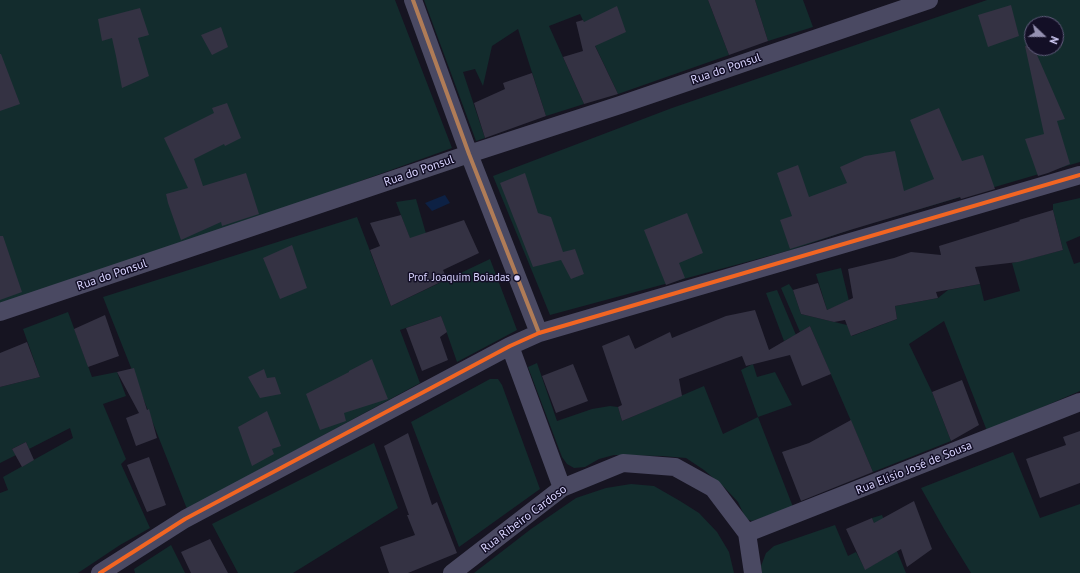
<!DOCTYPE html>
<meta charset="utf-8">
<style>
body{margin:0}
#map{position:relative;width:1080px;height:573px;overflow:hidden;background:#161421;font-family:"PT Sans",sans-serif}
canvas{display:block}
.north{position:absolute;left:1024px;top:16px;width:40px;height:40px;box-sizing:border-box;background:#130f26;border:1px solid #625e7d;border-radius:50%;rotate:112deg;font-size:11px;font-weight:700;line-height:16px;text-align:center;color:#d9d4ff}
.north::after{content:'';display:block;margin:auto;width:14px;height:18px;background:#9591b1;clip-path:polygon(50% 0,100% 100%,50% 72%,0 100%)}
</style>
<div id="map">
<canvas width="1080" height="573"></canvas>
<div class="north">N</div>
</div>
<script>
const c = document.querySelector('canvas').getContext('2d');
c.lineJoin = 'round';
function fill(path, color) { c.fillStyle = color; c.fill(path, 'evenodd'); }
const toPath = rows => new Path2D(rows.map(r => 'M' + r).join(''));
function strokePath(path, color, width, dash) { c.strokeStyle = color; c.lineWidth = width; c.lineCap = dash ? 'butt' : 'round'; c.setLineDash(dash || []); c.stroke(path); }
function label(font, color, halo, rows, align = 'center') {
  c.font = font + ' "PT Sans",sans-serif'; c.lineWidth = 3; c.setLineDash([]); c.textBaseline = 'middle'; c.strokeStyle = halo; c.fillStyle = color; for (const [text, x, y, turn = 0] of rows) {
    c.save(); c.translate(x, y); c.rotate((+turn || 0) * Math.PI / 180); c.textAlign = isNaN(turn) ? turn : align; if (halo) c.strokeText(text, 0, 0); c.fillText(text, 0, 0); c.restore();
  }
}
const green = toPath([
 [0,0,395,0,452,148,172,249,0,305],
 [424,0,708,0,729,55,618,94,580,14,549,26,584,104,546,116,518,29,492,46,483,86,475,69,463,72,485,138,476,141],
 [755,0,803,0,813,27,768,41],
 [987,0,1080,0,1080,162,855,228,791,250,550,315,493,176,672,108],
 [1032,24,1056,24,1056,48,1032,48],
 [1080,198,1080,236,1066,242,1074,264,1080,262,1080,391,987,431,944,321,909,344,932,392,951,441,873,472,810,326,800,332,781,288,789,284,793,290,801,314,847,325,852,336,897,319,895,306,938,298,948,290,980,284,984,301,1020,291,1012,263,1063,250,1053,210,1053,204],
 [416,199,429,244,415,252,396,202],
 [357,217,391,306,490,259,517,330,457,362,441,316,400,330,420,383,187,509,103,297],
 [841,268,849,301,827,310,816,274],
 [777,290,796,335,784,341,766,293],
 [68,312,92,377,117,372,126,396,103,404,126,459,121,464,150,528,120,545,78,573,0,573,0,493,8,490,3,477,73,438,70,428,29,449,26,442,12,449,16,455,0,463,0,387,40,377,23,329],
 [537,363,557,421,592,409,610,406,618,407,622,421,704,386,723,434,758,417,741,370,753,364,757,377,775,372,792,405,758,417,793,507,752,521,746,519,738,502,725,488,704,470,686,458,662,456,614,455,599,459,585,467,574,468,567,464,562,457,528,367],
 [490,379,498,379,502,385,540,489,459,547,411,422],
 [374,443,398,508,293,573,238,573,212,524],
 [1013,452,1040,518,1080,504,1080,573,971,573,944,529,921,488],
 [631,484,654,486,680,501,699,513,717,532,729,552,734,573,474,573,531,529,576,498,606,488],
 [882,515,906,573,762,573,761,566,766,553,774,546,835,525,848,556,856,552,865,569,887,557,872,518],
 [171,545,185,573,135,573,134,569]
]);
const water = toPath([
 [445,195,450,203,432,211,425,203]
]);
const building = toPath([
 [708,0,755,0,768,41,729,55],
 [1011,5,1019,36,988,47,978,15],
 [617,6,626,32,595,46,618,94,584,104,563,57,583,51,576,22,583,20,584,22],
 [140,8,149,35,138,38,149,76,122,88,116,56,112,38,102,41,98,19],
 [221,27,228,47,212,55,201,35],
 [1032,43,1032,48,1034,48,1065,119,1057,121,1070,164,1048,173,1038,176,1025,139,1044,134,1025,46],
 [0,54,1,54,20,104,0,111],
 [532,73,546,116,485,138,474,103,505,89,503,83],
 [227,103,241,138,225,146,224,144,194,159,203,186,246,173,259,214,222,226,221,222,181,240,168,203,166,194,188,188,164,138,214,113,212,108],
 [939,108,962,161,983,155,995,189,961,199,960,197,850,230,822,239,790,249,780,220,792,216,777,173,798,165,809,197,847,183,840,167,865,156,895,151,904,191,934,179,910,120],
 [525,173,538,213,551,217,563,252,575,249,584,274,571,279,561,260,533,267,500,183],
 [1053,210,1063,250,1018,262,975,267,980,284,936,292,938,298,895,306,897,319,851,336,845,320,834,322,801,314,793,290,818,283,827,310,853,298,848,269,894,258,911,252,941,255,939,246,1020,221,1019,220],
 [687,213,703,253,679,263,685,278,666,285,644,230],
 [401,215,410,238,464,220,479,253,443,270,447,279,391,306,370,250,380,246,370,223],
 [0,236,3,236,22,292,0,300],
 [292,245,307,288,280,299,263,258],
 [755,310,769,350,810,326,831,374,802,386,790,355,746,366,742,356,679,379,682,396,622,421,618,407,622,405,602,346,629,335,635,349,670,332,672,338,726,316],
 [105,315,119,356,88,367,74,329],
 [441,316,447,332,440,337,448,360,422,371,406,328],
 [27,342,40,377,0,387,0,353],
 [372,359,388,399,344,413,346,421,320,430,306,394,349,372,349,371],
 [573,364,588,401,556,413,542,376],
 [134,368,147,410,149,409,157,438,136,446,126,418,139,413,117,372],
 [264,369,267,378,275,377,281,394,260,398,248,377],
 [962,380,979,425,951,441,932,392],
 [267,411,281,446,272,449,274,454,252,466,238,427],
 [851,420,873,472,801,501,782,452,809,443],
 [1080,431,1080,483,1040,498,1026,459,1066,445,1063,437],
 [408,433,432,505,437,502,457,553,408,573,389,573,380,547,415,535,407,515,409,515,384,446],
 [26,442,34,460,22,467,12,449],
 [149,457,166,505,147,512,127,465],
 [914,501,932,549,907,567,901,549,865,570,846,529,872,518,874,523],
 [210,539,228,573,191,573,181,552]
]);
const street = toPath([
 [413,0,469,154,539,333],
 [0,312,469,154,620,105,929,0],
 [510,346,562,488],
 [747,533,1080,402],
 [100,573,185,519,510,346,539,333,1080,175],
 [452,573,562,488,623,463,675,467,713,488,747,533,753,573]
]);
const bus1 = toPath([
 [413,0,469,154,539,333]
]);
const bus2 = toPath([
 [100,573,185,519,510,346,539,333,1080,175]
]);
const markers = [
 [517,278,3.5,"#d9d4ff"]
];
const busNames = [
 ["Prof. Joaquim Boiadas",510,278]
];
const streetNames = [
 ["Rua do Ponsul",726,69,-19],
 ["Rua do Ponsul",419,171,-19],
 ["Rua do Ponsul",112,275,-19],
 ["Rua Elísio José de Sousa",914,468,-22],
 ["Rua Ribeiro Cardoso",524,519,-37]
];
fill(green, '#132c2d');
fill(water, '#0d2144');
fill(building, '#343243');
strokePath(street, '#4a4962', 18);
strokePath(bus1, '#b07c57', 4);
strokePath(bus2, '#f26522', 4);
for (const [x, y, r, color] of markers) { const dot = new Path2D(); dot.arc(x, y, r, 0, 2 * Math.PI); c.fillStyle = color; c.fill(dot); strokePath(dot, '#130f26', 1.5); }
label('11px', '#d9d4ff', '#130f26', busNames, 'right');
label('12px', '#d9d4ff', '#130f26', streetNames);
</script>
